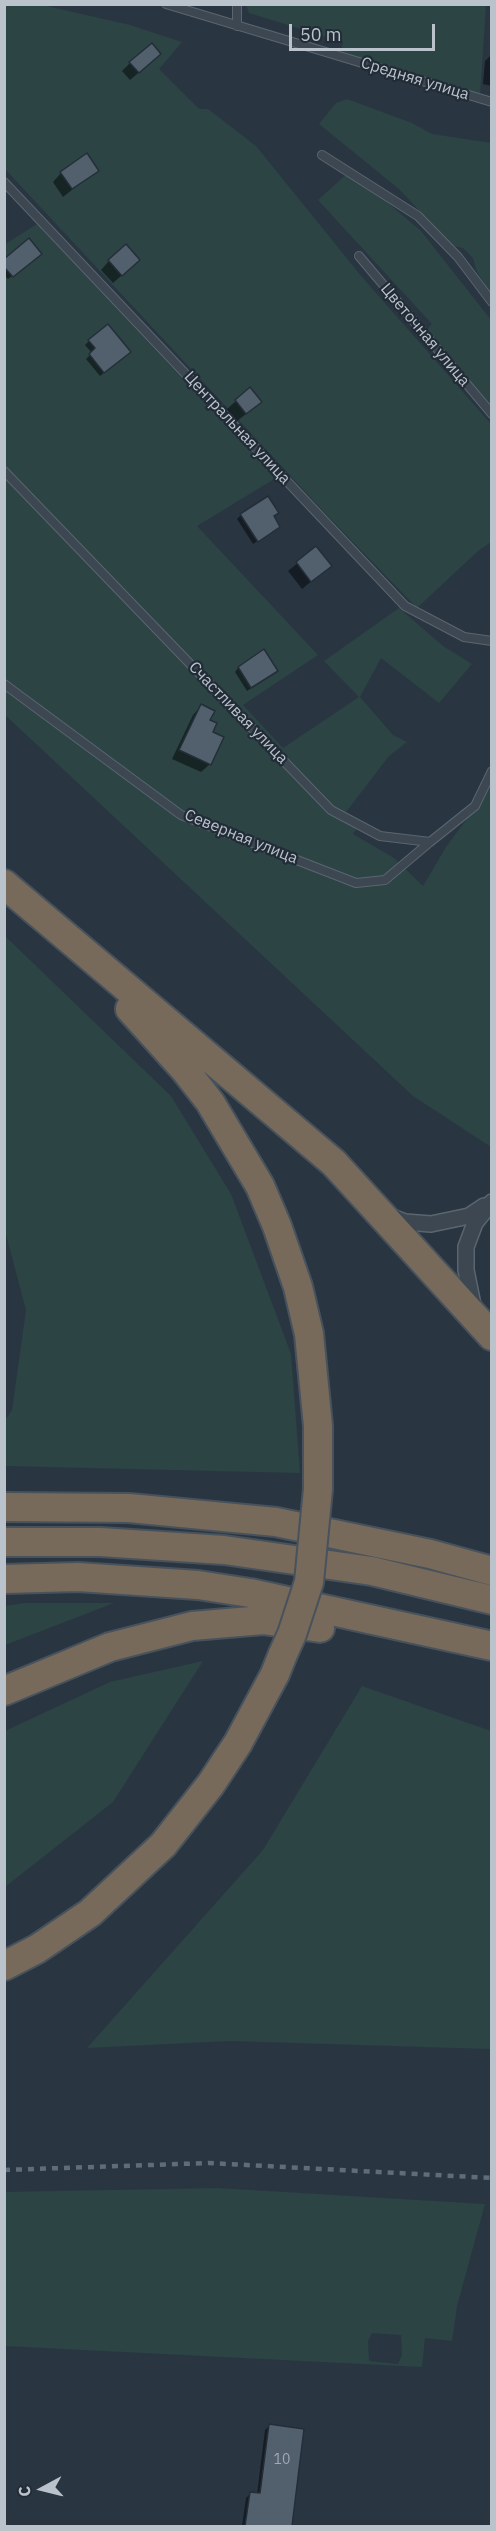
<!DOCTYPE html>
<meta charset="utf-8">
<style>
body{margin:0}
#map{position:relative;width:496px;height:2531px;overflow:hidden;background:#293642;font-family:"IBM Plex Sans",sans-serif}
canvas{display:block}
.frame{position:absolute;inset:0;border:6px solid #bac2cc;pointer-events:none}
.north{position:absolute;left:12px;top:2459px;width:60px;height:60px;-webkit-text-stroke:4px #222c37;paint-order:stroke;rotate:263deg;font-size:16px;font-weight:700;line-height:24px;text-align:center;color:#bac2cc}
.north::after{content:'';display:block;margin:auto;width:21px;height:27px;background:#bac2cc;clip-path:polygon(50% 0,100% 100%,50% 72%,0 100%)}
.scale{position:absolute;left:289px;top:24px;width:146px;height:27px;box-sizing:border-box;border:3px solid #bac2cc;border-top:0;padding-left:8px;font-size:18px;line-height:21px;white-space:nowrap;color:#bac2cc;-webkit-text-stroke:4px #222c37;paint-order:stroke}
</style>
<div id="map">
<canvas width="496" height="2531"></canvas>
<div class="frame"></div>
<div class="north">С</div>
<div class="scale">50 m</div>
</div>
<script>
const c = document.querySelector('canvas').getContext('2d');
c.lineJoin = 'round';
function fill(path, color) { c.fillStyle = color; c.fill(path, 'evenodd'); }
const toPath = rows => new Path2D(rows.map(r => 'M' + r).join(''));
function strokePath(path, color, width, dash) { c.strokeStyle = color; c.lineWidth = width; c.lineCap = dash ? 'butt' : 'round'; c.setLineDash(dash || []); c.stroke(path); }
function label(font, color, halo, rows, align = 'center') {
  c.font = font + ' "IBM Plex Sans",sans-serif'; c.lineWidth = 4.5; c.setLineDash([]); c.textBaseline = 'middle'; c.strokeStyle = halo; c.fillStyle = color; for (const [text, x, y, turn = 0] of rows) {
    c.save(); c.translate(x, y); c.rotate((+turn || 0) * Math.PI / 180); c.textAlign = isNaN(turn) ? turn : align; if (halo) c.strokeText(text, 0, 0); c.fillText(text, 0, 0); c.restore();
  }
}
const green = toPath([
 [5,5,42,5,130,25,182,42,159,69,199,109,208,109,256,146,362,277,491,424,491,542,478,551,417,608,326,514,5,169],
 [246,5,486,5,480,96,399,69,341,54,343,42,249,13],
 [347,99,412,123,432,134,491,143,491,294,477,272,473,258,463,248,453,246,399,189,319,124,336,103],
 [350,171,421,231,491,320,491,405,427,329,432,324,318,200],
 [37,224,276,478,197,526,318,655,243,705,283,748,359,697,324,661,399,608,443,646,472,664,439,703,381,658,360,697,393,735,407,742,389,756,346,812,362,821,353,834,394,858,423,886,446,847,469,816,491,776,491,1147,413,1096,5,715,4,245],
 [5,936,171,1096,231,1194,291,1354,300,1473,5,1466,5,1420,12,1410,26,1310,5,1231],
 [24,1603,114,1603,5,1645,5,1606],
 [203,1661,113,1802,5,1887,5,1731,110,1682],
 [362,1686,491,1731,491,2049,230,2041,87,2048,263,1850],
 [217,2188,485,2204,457,2306,452,2341,425,2338,422,2367,5,2346,5,2192],
 [372,2333,401,2335,402,2355,398,2364,369,2361,368,2341]
]);
const shadow = toPath([
 [492,54,492,86,483,84,485,61],
 [151,62,130,80,122,71,130,63],
 [97,170,63,197,53,182,61,173],
 [36,258,8,279,4,275,4,262],
 [109,261,130,268,113,283,101,270],
 [89,341,125,356,100,376,86,359,92,353,85,345],
 [236,401,251,410,237,421,227,409],
 [241,515,272,517,275,530,253,544,237,519],
 [316,548,330,566,302,589,288,571],
 [238,668,272,675,247,691,235,672],
 [201,706,209,721,211,733,210,764,201,772,172,759,193,715],
 [269,2426,303,2430,290,2526,242,2526,246,2498,250,2494,257,2494,265,2430]
]);
const building = toPath([
 [152,43,161,54,139,73,129,62,152,43],
 [87,153,99,171,72,189,60,172,87,153],
 [29,238,42,254,13,277,4,267,4,259,29,238],
 [126,244,140,260,122,276,108,260,126,244],
 [108,324,131,352,104,373,89,354,95,348,88,340,108,324],
 [250,387,262,402,246,414,235,400,250,387],
 [268,496,279,513,274,516,280,527,258,542,240,514,268,496],
 [316,546,332,566,311,582,296,562,316,546],
 [264,649,278,671,251,688,238,667,264,649],
 [201,704,215,711,210,720,217,723,213,732,224,737,211,765,179,750,201,704],
 [269,2424,304,2429,292,2526,245,2526,250,2492,260,2493,269,2424]
]);
const lane = toPath([
 [166,4,492,102],
 [237,4,237,26],
 [322,155,418,216,458,257,492,302],
 [4,182,405,606,464,637,492,641],
 [359,256,492,414],
 [4,471,331,810,380,836,430,842,475,806,492,771],
 [4,684,181,815,356,883,385,880,430,842]
]);
const street = toPath([
 [390,1216,405,1222,431,1224,469,1216,484,1206],
 [474,1310,466,1270,466,1247,475,1223,492,1202]
]);
const highway = toPath([
 [4,884,334,1163,492,1336],
 [130,1009,185,1070,210,1102,260,1186,277,1226,298,1287,309,1334,318,1426,318,1489],
 [4,1507,129,1508,276,1522,430,1554,492,1571],
 [4,1542,100,1542,224,1550,372,1571,492,1600],
 [4,1579,78,1577,198,1585,250,1593,492,1646],
 [4,1691,110,1647,192,1626,263,1620,320,1628],
 [4,1966,37,1949,90,1913,163,1845,211,1784,238,1743,275,1674,283,1654]
]);
const rail = toPath([
 [4,2170,209,2163,492,2178]
]);
const highwayBridge = toPath([
 [283,1654,292,1634,309,1582,318,1489]
]);
const numberNames = [
 ["10",282,2460]
];
const streetNames = [
 ["Средняя улица",415,79,17],
 ["Цветочная улица",425,335,50],
 ["Центральная улица",237,428,47],
 ["Счастливая улица",238,713,46],
 ["Северная улица",241,837,22]
];
fill(green, '#2c4444');
fill(shadow, '#0007');
fill(building, '#525f6d');
strokePath(building, '#242e39', 1.5);
strokePath(lane, '#5b656f', 10);
strokePath(street, '#5b656f', 18);
strokePath(highway, '#48525c', 32);
strokePath(lane, '#3d4752', 8);
strokePath(street, '#3d4752', 15);
strokePath(highway, '#776a5b', 28);
strokePath(rail, '#5f6c79', 4.5, [6, 6]);
strokePath(highwayBridge, '#48525c', 32, []);
strokePath(highwayBridge, '#776a5b', 28);
label('14px', '#a0a9b4', null, numberNames);
label('16px', '#bac2cc', '#222c37', streetNames);
</script>
